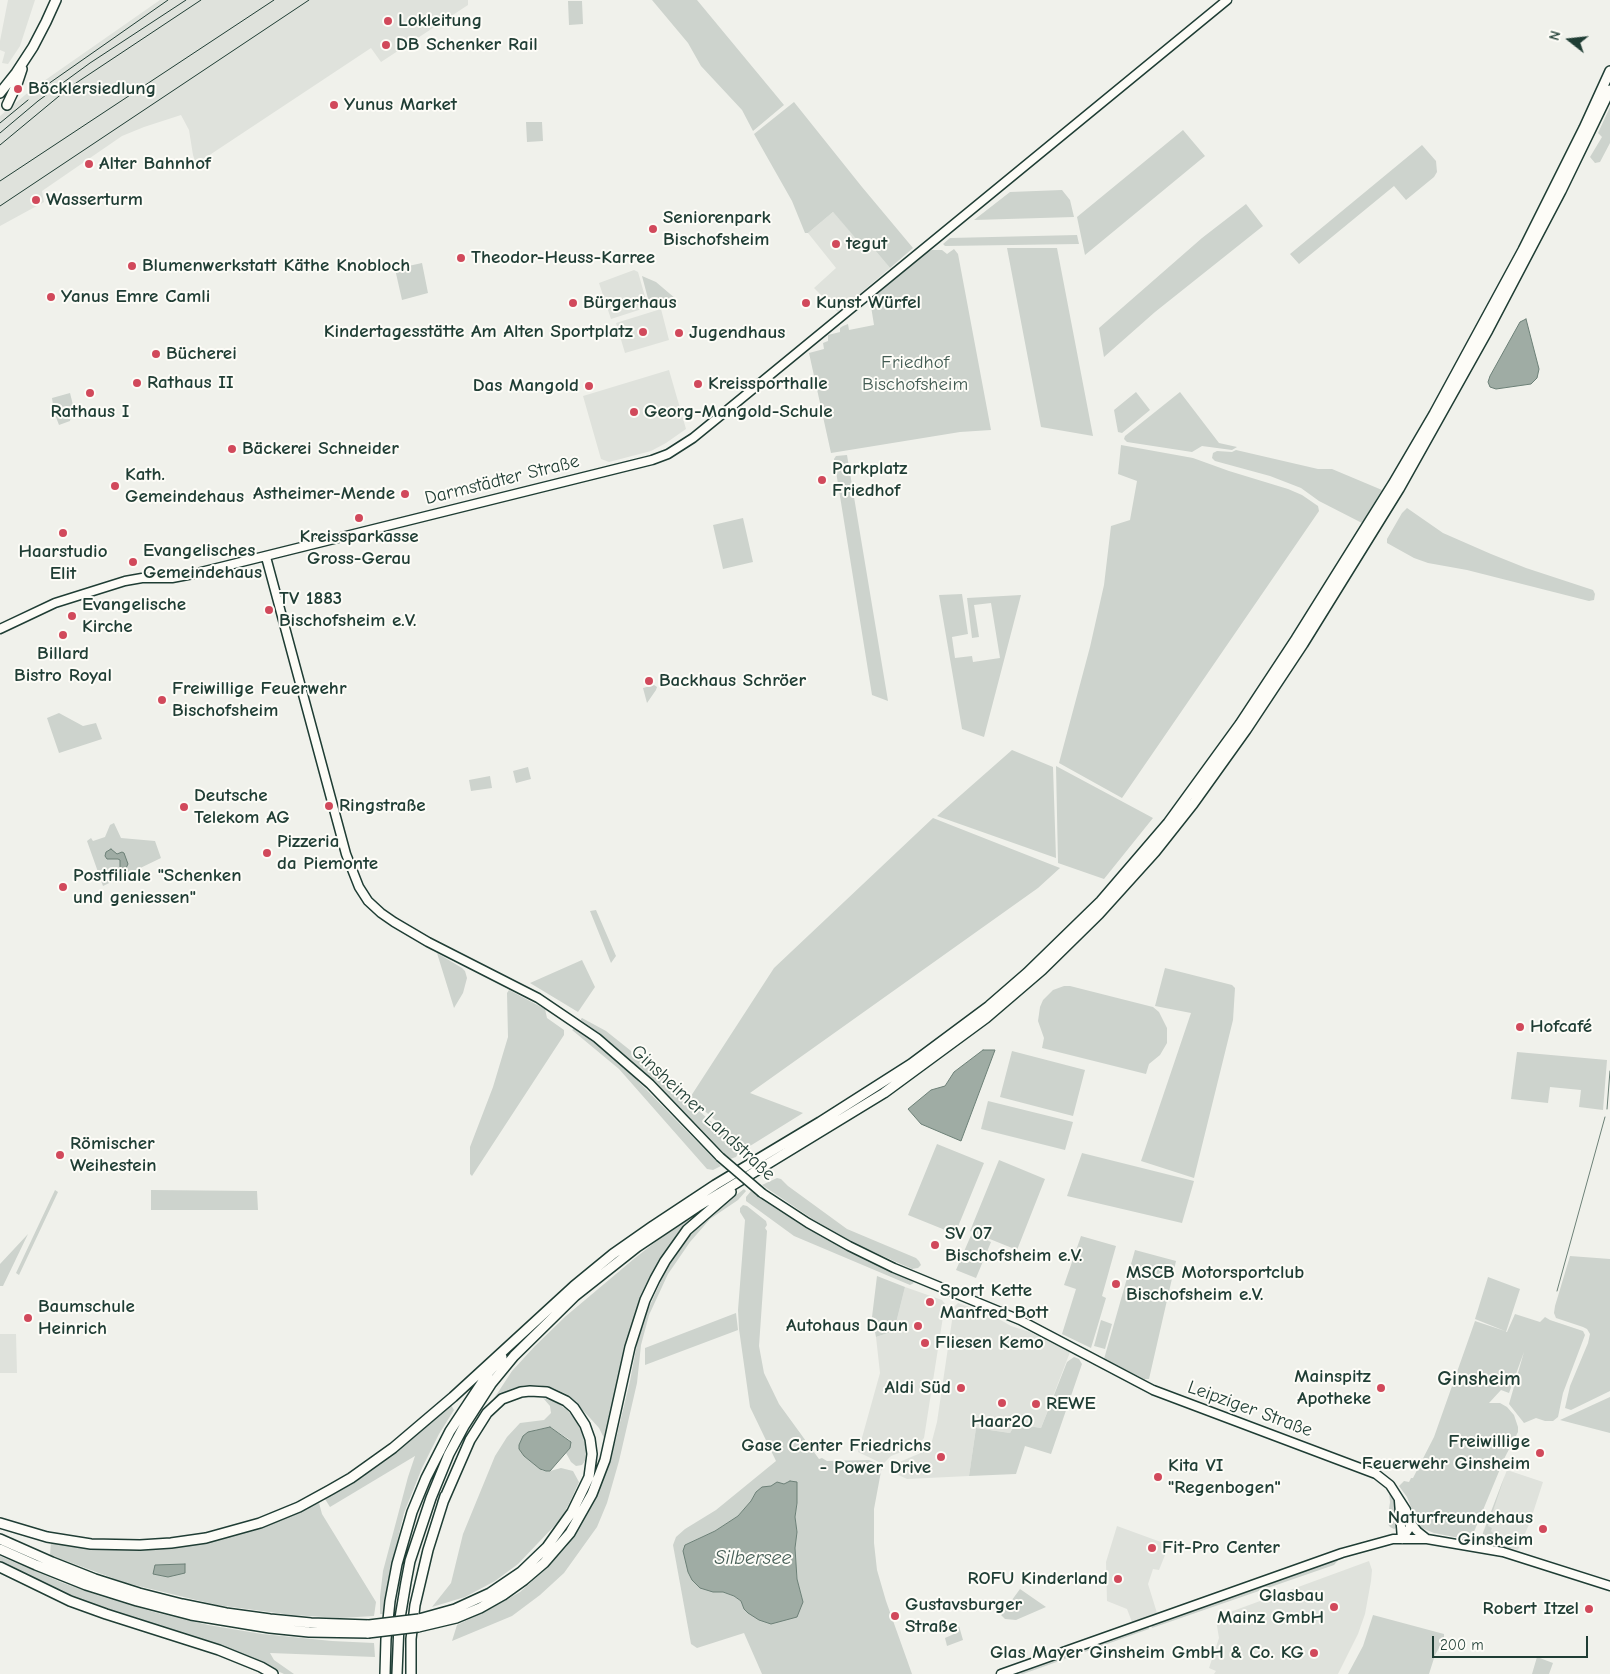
<!DOCTYPE html>
<meta charset="utf-8">
<style>
body{margin:0}
#map{position:relative;width:1610px;height:1674px;overflow:hidden;background:#f0f1eb;font-family:"Comic Neue",sans-serif}
canvas{display:block}
.north{position:absolute;left:1545px;top:15px;width:50px;height:50px;-webkit-text-stroke:4px #fdfcf7;paint-order:stroke;rotate:286deg;font-size:14px;font-weight:700;line-height:20px;text-align:center;color:#1f3d34}
.north::after{content:'';display:block;margin:auto;width:18px;height:22px;background:#1f3d34;clip-path:polygon(50% 0,100% 100%,50% 72%,0 100%)}
.scale{position:absolute;left:1432px;top:1636px;width:156px;height:22px;box-sizing:border-box;border:2px solid #1f3d34;border-top:0;padding-left:6px;font-size:15px;line-height:18px;white-space:nowrap;color:#1f3d34;-webkit-text-stroke:4px #fdfcf7;paint-order:stroke}
</style>
<div id="map">
<canvas width="1610" height="1674"></canvas>
<div class="north">N</div>
<div class="scale">200 m</div>
</div>
<script>
const c = document.querySelector('canvas').getContext('2d');
c.lineJoin = 'round';
function fill(path, color) { c.fillStyle = color; c.fill(path, 'evenodd'); }
const toPath = rows => new Path2D(rows.map(r => 'M' + r).join(''));
function strokePath(path, color, width, dash) { c.strokeStyle = color; c.lineWidth = width; c.lineCap = dash ? 'butt' : 'round'; c.setLineDash(dash || []); c.stroke(path); }
function label(font, color, halo, rows, align = 'center') {
  c.font = font + ' "Comic Neue",sans-serif'; c.lineWidth = 4; c.setLineDash([]); c.textBaseline = 'middle'; c.strokeStyle = halo; c.fillStyle = color; for (const [text, x, y, turn = 0] of rows) {
    c.save(); c.translate(x, y); c.rotate((+turn || 0) * Math.PI / 180); c.textAlign = isNaN(turn) ? turn : align; if (halo) c.strokeText(text, 0, 0); c.fillText(text, 0, 0); c.restore();
  }
}
const built = toPath([
 [8,0,35,0,20,46,8,64,2,63,5,52,0,50,0,41],
 [160,0,468,0,468,5,381,62,371,48,196,164,193,155,189,130,181,115,144,127,122,136,42,191,44,202,0,226,0,116,31,90],
 [833,212,864,247,869,243,890,268,838,312,814,288,836,268,808,233],
 [634,270,638,272,648,307,611,319,599,283],
 [661,309,669,340,625,353,616,323],
 [669,370,686,429,666,443,651,451,609,462,601,459,583,396],
 [905,1287,942,1300,945,1304,924,1438,917,1446,891,1456,883,1464,858,1452,880,1373,876,1337,894,1331],
 [958,1303,992,1315,1011,1326,1030,1332,1070,1352,1041,1428,1015,1424,1010,1433,976,1428,969,1476,907,1479,890,1471,897,1463,923,1452,930,1446,932,1441,937,1422,954,1307],
 [16,1334,17,1373,0,1373,0,1334],
 [1507,1470,1543,1482,1530,1522,1518,1550,1487,1544,1482,1539,1483,1532],
 [1117,1526,1169,1545,1159,1570,1153,1569,1148,1584,1157,1613,1132,1622,1127,1609,1107,1601,1106,1562],
 [1369,1561,1372,1570,1371,1581,1365,1614,1358,1634,1338,1674,1214,1674,1216,1671,1209,1668,1219,1638,1216,1620,1222,1615]
]);
const green = toPath([
 [652,0,697,0,784,105,753,131,742,110,701,66,688,43],
 [568,1,582,1,583,24,569,25],
 [794,102,862,187,913,248,890,268,869,243,864,248,833,212,808,233,805,233,792,201,754,134],
 [1610,107,1610,143,1600,162,1595,163,1590,157,1602,137,1598,133],
 [526,122,542,122,543,141,527,142],
 [1183,130,1205,156,1085,255,1077,217],
 [1422,145,1436,161,1437,172,1434,177,1406,200,1394,186,1299,264,1290,254],
 [1062,190,1070,200,1074,217,974,220,1010,192],
 [1246,204,1263,226,1155,312,1104,357,1099,328,1202,238],
 [1077,235,1079,244,945,246,943,244,950,238],
 [1007,248,1057,248,1093,436,1041,427],
 [954,249,958,254,991,430,960,432,831,453,809,353,824,349,823,343,828,341,828,335,840,332,840,328,843,326,848,324,849,330,874,325,870,300,927,252,932,250,942,250,947,254],
 [422,263,428,293,402,300,395,269],
 [642,276,656,282,676,299,650,306],
 [1136,392,1150,410,1122,433,1118,432,1114,410],
 [1180,392,1219,443,1237,447,1232,450,1202,446,1192,452,1127,442,1124,439,1125,436],
 [70,393,73,405,70,421,59,425,54,412,52,398],
 [1121,445,1193,458,1229,471,1288,489,1302,495,1318,506,1319,511,1122,798,1059,763,1090,647,1104,585,1111,526,1130,520,1137,481,1118,474],
 [1236,450,1318,469,1332,469,1382,490,1362,523,1319,501,1301,488,1270,476,1215,461,1212,458,1213,453,1217,451,1232,452],
 [847,455,888,701,872,695,834,459,836,456],
 [1407,508,1443,533,1491,554,1526,568,1593,590,1595,594,1594,600,1589,601,1467,570,1428,563,1414,558,1387,543,1387,539,1402,513],
 [743,518,753,562,723,569,713,525],
 [962,594,968,634,952,637,955,658,972,656,973,662,1000,658,991,603,974,605,979,637,972,638,967,598,1021,595,984,737,962,729,939,595],
 [654,685,657,687,656,690,647,703,643,688],
 [59,713,83,726,96,723,102,739,59,753,47,718],
 [1012,750,1053,767,1056,858,937,816],
 [1056,766,1153,818,1104,879,1058,863],
 [528,767,531,779,516,783,513,771],
 [490,776,492,788,471,791,469,780],
 [933,818,1060,868,1038,888,750,1093,803,1113,750,1146,744,1145,692,1100,691,1096,774,968],
 [114,823,121,838,155,841,161,858,103,886,87,841,91,838,93,841,105,837,110,825],
 [596,910,616,956,611,963,590,911],
 [437,953,462,968,465,971,467,978,463,993,454,1008],
 [582,960,595,987,578,1012,530,983],
 [1165,968,1232,985,1235,988,1233,1020,1194,1178,1141,1161,1191,1013,1155,1006],
 [1064,986,1070,986,1153,1007,1159,1012,1167,1028,1167,1043,1160,1055,1149,1064,1146,1074,1042,1048,1044,1038,1038,1021,1040,1007,1043,1000,1053,990],
 [509,990,545,1009,547,1018,564,1030,564,1035,472,1176,470,1174,470,1147,493,1087,508,1037,507,993],
 [582,1018,606,1031,685,1094,690,1103,741,1148,736,1157,730,1159,653,1080,603,1036,581,1020,581,1019],
 [576,1027,605,1050,628,1071,721,1166,713,1170,707,1169,619,1069,572,1030],
 [1012,1051,1085,1070,1073,1116,1000,1097],
 [1517,1052,1607,1060,1603,1110,1579,1107,1581,1090,1550,1087,1548,1103,1511,1099],
 [988,1101,1073,1122,1065,1150,981,1129],
 [937,1144,984,1163,955,1234,908,1215],
 [1082,1153,1194,1181,1182,1223,1067,1196],
 [999,1160,1045,1179,1017,1250,970,1231],
 [777,1178,781,1179,788,1186,847,1229,916,1258,919,1261,921,1265,918,1268,912,1269,858,1245,814,1220,762,1185],
 [744,1189,746,1191,738,1200,710,1219,690,1242,668,1274,649,1315,641,1345,637,1383,619,1461,607,1503,597,1527,564,1573,540,1595,512,1616,452,1641,457,1625,492,1608,520,1592,546,1569,567,1546,587,1514,602,1483,616,1439,630,1381,637,1344,646,1314,665,1272,688,1238,709,1216],
 [55,1190,58,1192,19,1275,16,1273],
 [151,1190,257,1191,258,1210,151,1210],
 [751,1191,800,1223,912,1281,914,1283,910,1285,794,1236,746,1201,746,1197],
 [743,1205,747,1206,766,1221,767,1225,765,1228,767,1231,759,1346,764,1373,779,1404,819,1459,822,1458,827,1461,869,1460,882,1466,874,1509,874,1543,877,1570,886,1601,912,1674,762,1674,744,1633,697,1648,691,1644,673,1545,676,1537,685,1529,716,1510,776,1461,750,1407,739,1329,738,1310,745,1220,740,1212,740,1208],
 [784,1484,797,1503,795,1517,797,1532,795,1548,797,1579,803,1602,744,1609,741,1601,734,1596,723,1592,685,1545,715,1531,738,1516,751,1501,756,1492,771,1486],
 [699,1212,674,1240,662,1259,641,1299,627,1347,606,1442,599,1428,590,1418,568,1395,553,1388,538,1385,525,1385,511,1389,491,1403,512,1371,535,1346,566,1316,635,1258,663,1236],
 [972,1233,991,1242,976,1278,956,1270],
 [28,1234,3,1286,0,1286,0,1264],
 [1081,1236,1116,1246,1102,1296,1106,1298,1091,1348,1062,1334,1076,1289,1064,1285],
 [1135,1250,1176,1261,1149,1379,1144,1379,1104,1359],
 [1570,1256,1610,1259,1610,1391,1571,1410,1565,1408,1570,1386,1588,1343,1590,1334,1587,1329,1583,1327,1556,1318,1554,1313,1555,1306],
 [877,1276,905,1287,894,1331,876,1337,872,1317],
 [1488,1277,1520,1289,1506,1332,1507,1332,1515,1314,1540,1322,1545,1317,1550,1320,1583,1331,1585,1335,1563,1393,1558,1417,1553,1421,1545,1421,1536,1418,1524,1423,1509,1404,1524,1352,1509,1393,1501,1390,1489,1403,1500,1403,1507,1407,1514,1415,1518,1427,1518,1432,1505,1457,1471,1539,1465,1539,1434,1533,1419,1527,1407,1497,1399,1486,1404,1481,1409,1482,1411,1478,1413,1478,1434,1437,1475,1321,1505,1331,1475,1319],
 [736,1313,738,1330,645,1365,645,1348],
 [1101,1320,1112,1324,1105,1349,1094,1346],
 [1074,1357,1079,1359,1082,1364,1051,1454,1025,1446,1016,1474,969,1476,976,1428,1010,1433,1015,1424,1041,1428,1067,1362],
 [1610,1397,1610,1433,1560,1420,1586,1408],
 [543,1398,556,1402,567,1410,577,1422,582,1434,586,1448,585,1461,582,1465,576,1466,571,1462,566,1453,570,1448,570,1440,550,1427,535,1430,524,1456,543,1471,550,1471,561,1468,573,1471,579,1482,569,1504,560,1520,518,1564,495,1581,465,1597,432,1607,451,1583,463,1534,495,1456,507,1437,520,1423,544,1420,551,1413,550,1406],
 [451,1405,454,1410,439,1434,422,1468,404,1513,390,1571,383,1614,380,1614,380,1597,383,1571,408,1477,415,1456,330,1507,325,1499,354,1482,388,1457,423,1429],
 [1505,1475,1488,1526,1492,1528,1491,1531,1495,1535,1494,1539,1511,1544,1513,1541,1511,1548,1487,1544,1484,1542,1482,1536],
 [1390,1491,1396,1503,1398,1527,1394,1529,1390,1527,1387,1523,1390,1502,1389,1493],
 [319,1503,322,1514,376,1602,374,1616,341,1618,292,1615,217,1605,126,1583,50,1555,51,1542,91,1548,142,1550,190,1545,234,1535,281,1520],
 [0,1556,63,1583,100,1596,154,1612,208,1625,262,1634,332,1641,374,1643,375,1657,270,1653,274,1660,294,1674,284,1674,246,1656,84,1604,0,1563],
 [1340,1558,1334,1565,1152,1628,1151,1624],
 [1020,1589,1046,1607,1016,1620,1005,1619,1001,1615],
 [1373,1615,1444,1634,1444,1639,1435,1655,1429,1674,1348,1674,1363,1646],
 [1148,1625,1149,1629,1023,1674,1015,1674],
 [959,1626,963,1640,947,1646,945,1638,954,1634,953,1628],
 [1537,1657,1553,1663,1549,1674,1532,1674]
]);
const water = toPath([
 [1526,319,1539,369,1537,378,1531,384,1496,389,1490,387,1488,382,1490,376,1520,322,1526,319],
 [111,849,117,854,122,852,124,853,128,864,126,868,122,870,120,869,120,860,118,859,107,859,105,856,106,852,111,849],
 [983,1050,995,1050,961,1141,921,1124,908,1109,931,1090,945,1086,954,1072,983,1050],
 [550,1427,571,1442,570,1448,550,1471,546,1471,540,1469,524,1456,519,1449,519,1445,523,1436,528,1432,550,1427],
 [790,1481,797,1482,797,1503,795,1517,797,1532,795,1548,797,1579,803,1602,797,1617,771,1624,759,1620,748,1613,744,1609,741,1601,734,1596,723,1592,713,1592,700,1588,692,1580,688,1572,683,1551,685,1545,715,1531,738,1516,751,1501,756,1492,762,1487,771,1486,777,1482,784,1484,790,1481],
 [185,1564,185,1573,168,1577,153,1574,155,1565,185,1564]
]);
const stream = toPath([
 [1607,1109,1610,1071],
 [1557,1291,1605,1117]
]);
const major = toPath([
 [266,557,346,854,359,887,368,901,381,913,394,922,428,942,538,998,597,1038,650,1084,720,1157],
 [0,629,55,603,125,581,142,578,172,578,193,574,652,460,668,454,693,438,731,407,1227,0],
 [762,1193,808,1223,849,1246,894,1268,1020,1320,1153,1390,1376,1474,1390,1485,1406,1510,1410,1527,1402,1539],
 [1399,1501,1402,1539],
 [1410,1522,1417,1531,1427,1539],
 [1001,1674,1342,1553,1393,1539,1427,1539,1503,1552,1610,1586]
]);
const highway = toPath([
 [0,93,16,73,33,47,46,22,56,0],
 [7,105,17,84,22,69],
 [0,1523,47,1537,91,1544,140,1545,171,1543,206,1538,260,1523,299,1507,330,1490,351,1478,393,1448,453,1397,574,1286,613,1254,653,1226,715,1185,820,1122,911,1064,989,1006,1027,973,1101,901,1168,823,1240,724,1296,639,1393,484,1434,414,1523,250,1584,128,1610,71],
 [0,1539,52,1562,95,1579,139,1593,182,1604,226,1613,270,1619,311,1623,369,1625],
 [0,1549,36,1565,86,1585,137,1601,191,1615,270,1628,309,1632,368,1633],
 [0,1567,70,1601,106,1614,219,1650,261,1667,273,1674],
 [419,1619,455,1609,490,1593,521,1572,547,1547,572,1512,589,1477,592,1454,590,1439,585,1425,574,1408,566,1401,547,1392,530,1391,521,1392,502,1399,487,1413,470,1440,443,1502],
 [418,1627,456,1618,480,1608,503,1595,524,1580,544,1563,570,1533,592,1494,605,1460,630,1347,645,1300,655,1279,665,1261,687,1230,731,1192],
 [385,1674,386,1639,390,1601,397,1564,412,1512,426,1478,450,1431,489,1372,502,1357],
 [397,1674,399,1624,406,1582,410,1561,431,1498,449,1454,464,1426,491,1384,514,1356,575,1296,637,1247,697,1207,884,1093,986,1018,1042,970,1099,914,1155,852,1193,804,1246,730,1303,644,1399,489,1488,330,1561,191,1610,90],
 [411,1674,411,1639,415,1605,428,1550,445,1496]
]);
const rail = toPath([
 [41,89,168,0],
 [0,123,28,100],
 [0,133,38,101,90,63,186,0],
 [0,145,70,87,201,0],
 [0,181,274,0],
 [0,206,309,0]
]);
const majorBridge = toPath([
 [720,1157,762,1193]
]);
const highwayBridge = toPath([
 [369,1625,419,1619],
 [368,1633,418,1627]
]);
const markers = [
 [388,21,5,"#d1495b"],
 [386,45,5,"#d1495b"],
 [18,89,5,"#d1495b"],
 [334,105,5,"#d1495b"],
 [89,164,5,"#d1495b"],
 [36,200,5,"#d1495b"],
 [653,229,5,"#d1495b"],
 [836,244,5,"#d1495b"],
 [461,258,5,"#d1495b"],
 [132,266,5,"#d1495b"],
 [51,297,5,"#d1495b"],
 [573,303,5,"#d1495b"],
 [806,303,5,"#d1495b"],
 [643,332,5,"#d1495b"],
 [679,333,5,"#d1495b"],
 [156,354,5,"#d1495b"],
 [137,383,5,"#d1495b"],
 [698,384,5,"#d1495b"],
 [589,386,5,"#d1495b"],
 [90,393,5,"#d1495b"],
 [634,412,5,"#d1495b"],
 [232,449,5,"#d1495b"],
 [822,480,5,"#d1495b"],
 [115,486,5,"#d1495b"],
 [405,494,5,"#d1495b"],
 [359,518,5,"#d1495b"],
 [63,533,5,"#d1495b"],
 [133,562,5,"#d1495b"],
 [269,610,5,"#d1495b"],
 [72,616,5,"#d1495b"],
 [63,635,5,"#d1495b"],
 [649,681,5,"#d1495b"],
 [162,700,5,"#d1495b"],
 [329,806,5,"#d1495b"],
 [184,807,5,"#d1495b"],
 [267,853,5,"#d1495b"],
 [63,887,5,"#d1495b"],
 [1520,1027,5,"#d1495b"],
 [60,1155,5,"#d1495b"],
 [935,1245,5,"#d1495b"],
 [1116,1284,5,"#d1495b"],
 [930,1302,5,"#d1495b"],
 [28,1318,5,"#d1495b"],
 [918,1326,5,"#d1495b"],
 [925,1343,5,"#d1495b"],
 [961,1388,5,"#d1495b"],
 [1381,1388,5,"#d1495b"],
 [1002,1403,5,"#d1495b"],
 [1036,1404,5,"#d1495b"],
 [1540,1453,5,"#d1495b"],
 [941,1457,5,"#d1495b"],
 [1158,1477,5,"#d1495b"],
 [1543,1529,5,"#d1495b"],
 [1152,1548,5,"#d1495b"],
 [1118,1579,5,"#d1495b"],
 [1334,1607,5,"#d1495b"],
 [1589,1609,5,"#d1495b"],
 [895,1616,5,"#d1495b"],
 [1314,1653,5,"#d1495b"]
];
const poiNames = [
 ["Lokleitung",398,21],
 ["DB Schenker Rail",396,45],
 ["Böcklersiedlung",28,89],
 ["Yunus Market",344,105],
 ["Alter Bahnhof",99,164],
 ["Wasserturm",46,200],
 ["Seniorenpark",663,218],
 ["Bischofsheim",663,240],
 ["tegut",846,244],
 ["Theodor-Heuss-Karree",471,258],
 ["Blumenwerkstatt Käthe Knobloch",142,266],
 ["Yanus Emre Camli",61,297],
 ["Bürgerhaus",583,303],
 ["Kunst Würfel",816,303],
 ["Kindertagesstätte Am Alten Sportplatz",633,332,"right"],
 ["Jugendhaus",689,333],
 ["Bücherei",166,354],
 ["Rathaus II",147,383],
 ["Kreissporthalle",708,384],
 ["Das Mangold",579,386,"right"],
 ["Rathaus I",90,412,"center"],
 ["Georg-Mangold-Schule",644,412],
 ["Bäckerei Schneider",242,449],
 ["Parkplatz",832,469],
 ["Friedhof",832,491],
 ["Kath.",125,475],
 ["Gemeindehaus",125,497],
 ["Astheimer-Mende",395,494,"right"],
 ["Kreissparkasse",359,537,"center"],
 ["Gross-Gerau",359,559,"center"],
 ["Evangelisches",143,551],
 ["Gemeindehaus",143,573],
 ["Haarstudio",63,552,"center"],
 ["Elit",63,574,"center"],
 ["TV 1883",279,599],
 ["Bischofsheim e.V.",279,621],
 ["Evangelische",82,605],
 ["Kirche",82,627],
 ["Billard",63,654,"center"],
 ["Bistro Royal",63,676,"center"],
 ["Backhaus Schröer",659,681],
 ["Freiwillige Feuerwehr",172,689],
 ["Bischofsheim",172,711],
 ["Deutsche",194,796],
 ["Telekom AG",194,818],
 ["Ringstraße",339,806],
 ["Pizzeria",277,842],
 ["da Piemonte",277,864],
 ["Postfiliale \"Schenken",73,876],
 ["und geniessen\"",73,898],
 ["Hofcafé",1530,1027],
 ["Römischer",70,1144],
 ["Weihestein",70,1166],
 ["SV 07",945,1234],
 ["Bischofsheim e.V.",945,1256],
 ["MSCB Motorsportclub",1126,1273],
 ["Bischofsheim e.V.",1126,1295],
 ["Sport Kette",940,1291],
 ["Manfred Bott",940,1313],
 ["Baumschule",38,1307],
 ["Heinrich",38,1329],
 ["Autohaus Daun",908,1326,"right"],
 ["Fliesen Kemo",935,1343],
 ["Mainspitz",1371,1377,"right"],
 ["Apotheke",1371,1399,"right"],
 ["Aldi Süd",951,1388,"right"],
 ["REWE",1046,1404],
 ["Haar2O",1002,1422,"center"],
 ["Freiwillige",1530,1442,"right"],
 ["Feuerwehr Ginsheim",1530,1464,"right"],
 ["Gase Center Friedrichs",931,1446,"right"],
 ["- Power Drive",931,1468,"right"],
 ["Kita VI",1168,1466],
 ["\"Regenbogen\"",1168,1488],
 ["Naturfreundehaus",1533,1518,"right"],
 ["Ginsheim",1533,1540,"right"],
 ["Fit-Pro Center",1162,1548],
 ["ROFU Kinderland",1108,1579,"right"],
 ["Glasbau",1324,1596,"right"],
 ["Mainz GmbH",1324,1618,"right"],
 ["Gustavsburger",905,1605],
 ["Straße",905,1627],
 ["Robert Itzel",1579,1609,"right"],
 ["Glas Mayer Ginsheim GmbH & Co. KG",1304,1653,"right"]
];
const parkNames = [
 ["Friedhof",915,363],
 ["Bischofsheim",915,385]
];
const streetNames = [
 ["Darmstädter Straße",502,480,-14],
 ["Ginsheimer Landstraße",703,1113,43],
 ["Leipziger Straße",1250,1409,20]
];
const waterNames = [
 ["Silbersee",753,1558]
];
const quarterNames = [
 ["Ginsheim",1479,1379]
];
fill(built, '#dfe2dc');
fill(green, '#cdd3cd');
fill(water, '#9faca4');
strokePath(water, '#6c8077', 1);
strokePath(stream, '#6c8077', 1);
strokePath(major, '#1f3d34', 11);
strokePath(highway, '#1f3d34', 12);
strokePath(major, '#fdfcf7', 8);
strokePath(highway, '#fdfcf7', 9);
strokePath(rail, '#1f3d34', 1);
strokePath(majorBridge, '#1f3d34', 11, []);
strokePath(highwayBridge, '#1f3d34', 12, []);
strokePath(majorBridge, '#fdfcf7', 8);
strokePath(highwayBridge, '#fdfcf7', 9);
for (const [x, y, r, color] of markers) { const dot = new Path2D(); dot.arc(x, y, r, 0, 2 * Math.PI); c.fillStyle = color; c.fill(dot); strokePath(dot, '#fdfcf7', 2); }
label('bold 19px', '#1f3d34', '#fdfcf7', poiNames, 'left');
label('19px', '#425b53', '#fdfcf7', parkNames);
label('19px', '#1f3d34', '#fdfcf7', streetNames);
label('italic 20px', '#455e56', '#fdfcf7', waterNames);
label('bold 21px', '#1f3d34', '#fdfcf7', quarterNames);
</script>
